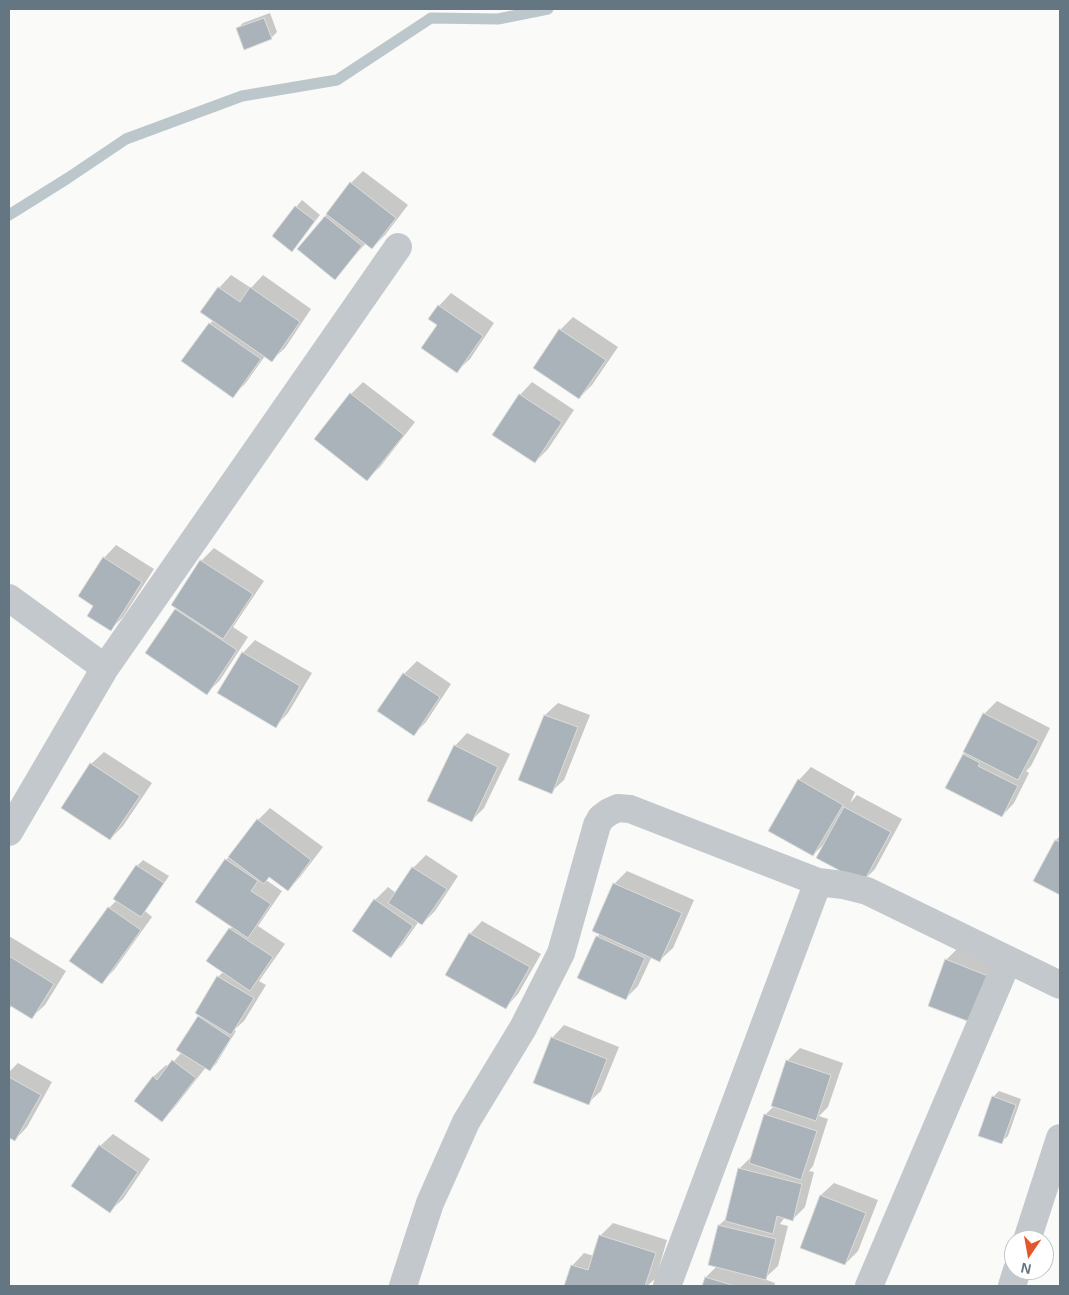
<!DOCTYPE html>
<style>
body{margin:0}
#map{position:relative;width:1069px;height:1295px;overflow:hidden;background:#fafaf8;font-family:Arial,sans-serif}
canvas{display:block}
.frame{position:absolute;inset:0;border:10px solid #657683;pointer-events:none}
.north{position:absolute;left:1004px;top:1230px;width:50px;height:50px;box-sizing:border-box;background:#fff;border:1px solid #c1c8cd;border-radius:50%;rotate:192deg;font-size:14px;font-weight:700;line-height:20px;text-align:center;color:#657683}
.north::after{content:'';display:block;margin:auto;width:18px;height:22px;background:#e4572e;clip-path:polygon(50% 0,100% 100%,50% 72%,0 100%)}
</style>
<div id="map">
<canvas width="1069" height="1295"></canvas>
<div class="frame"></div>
<div class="north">N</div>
</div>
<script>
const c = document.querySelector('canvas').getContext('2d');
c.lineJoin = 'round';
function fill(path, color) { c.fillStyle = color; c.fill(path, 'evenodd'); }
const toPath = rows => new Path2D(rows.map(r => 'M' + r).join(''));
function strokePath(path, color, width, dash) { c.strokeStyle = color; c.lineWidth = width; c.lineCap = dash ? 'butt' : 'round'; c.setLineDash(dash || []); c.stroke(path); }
const shadow = toPath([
 [270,13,277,32,271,38,237,29,243,23],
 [363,171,408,205,385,235,372,248,366,243,335,278,325,217,351,183],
 [302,200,320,215,292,250,273,235],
 [231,275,251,288,263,275,311,309,285,348,272,360,265,356,245,384,232,396,183,361,213,320,202,312,219,288],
 [451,293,494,323,470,359,457,371,439,306],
 [573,317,618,347,592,385,579,398,535,367,560,330],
 [363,382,415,422,380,467,367,479,351,394],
 [532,382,574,410,548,449,535,462,520,395],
 [116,545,154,569,123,617,111,629,95,605,104,558],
 [214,548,264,581,233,627,248,637,220,680,207,693,175,610,178,608,173,604,201,561],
 [255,640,312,673,288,713,276,726,243,653],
 [417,661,451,684,426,722,414,734,404,674],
 [997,701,1050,728,1031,766,1026,771,1029,773,1014,803,1002,816,964,754,984,714],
 [558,703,590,715,564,780,551,792,520,780,545,715],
 [467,733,510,754,484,808,471,821,455,746],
 [104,752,152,783,123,826,110,839,91,764],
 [811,767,855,792,850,803,857,795,902,819,875,869,863,881,825,843,813,855,799,780],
 [270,808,323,847,300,877,288,890,270,876,266,880,282,891,258,926,285,944,259,981,266,985,244,1021,234,1030,236,1031,216,1064,210,1070,206,1067,174,1108,162,1121,153,1077,166,1065,169,1067,182,1052,201,1015,196,1012,218,977,224,971,230,929,233,926,226,860,236,849,258,820],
 [1060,836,1060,894,1035,880,1056,840],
 [426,855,458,876,435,911,422,924,419,921,403,944,391,956,354,931,375,900,388,887,396,893,413,868],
 [143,860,169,876,145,911,152,917,114,970,101,983,71,961,109,908,117,900,115,899,137,866],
 [627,871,694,900,673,948,660,960,652,956,638,986,625,999,597,937,600,934,593,931,614,884],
 [482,921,541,954,518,994,506,1007,470,934],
 [9,936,66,971,45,1005,32,1017,12,1005,9,1010],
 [959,947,1000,963,983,1008,946,960],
 [564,1025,619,1047,601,1091,588,1103,552,1038],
 [800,1048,843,1063,828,1107,819,1116,828,1119,813,1166,809,1171,814,1172,805,1207,793,1219,785,1217,780,1224,788,1226,778,1266,764,1279,775,1283,774,1286,703,1286,706,1277,717,1266,710,1264,719,1225,727,1218,739,1169,752,1156,765,1115,774,1106,787,1061],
 [18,1063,52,1082,27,1127,15,1140,9,1136,9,1072],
 [999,1091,1021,1099,1008,1136,1001,1142,993,1097],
 [113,1134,150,1159,123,1199,110,1211,100,1146],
 [834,1183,878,1200,858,1251,845,1264,802,1247,821,1195],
 [613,1223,667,1240,656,1278,647,1286,565,1286,572,1266,584,1253,594,1256,600,1236]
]);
const stream = toPath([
 [9,215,68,178,126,139,242,96,337,80,431,18,498,19,548,9]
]);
const building = toPath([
 [264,18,272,39,244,50,236,28,264,18],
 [350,182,396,218,372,249,326,214,350,182],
 [295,206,315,221,292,252,272,236,295,206],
 [325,216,362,246,335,280,297,249,325,216],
 [218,287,240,302,250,287,300,322,272,362,200,312,218,287],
 [438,305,483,336,457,373,421,348,437,325,428,319,438,305],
 [209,323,261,359,233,398,181,361,209,323],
 [559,329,606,360,579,399,533,368,559,329],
 [350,393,404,435,367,481,314,439,350,393],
 [519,394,562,422,535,463,492,435,519,394],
 [103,557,142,582,111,631,87,616,93,606,78,596,103,557],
 [200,560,253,594,223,639,171,605,200,560],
 [175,609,237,650,207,695,145,653,175,609],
 [242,652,300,686,276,728,217,693,242,652],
 [403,673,440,697,414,736,377,711,403,673],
 [983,713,1039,741,1018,780,963,752,983,713],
 [544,715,578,727,552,794,518,780,544,715],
 [454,745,498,767,472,822,427,801,454,745],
 [963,754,980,763,978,766,1018,786,1002,817,945,788,963,754],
 [90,763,140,796,110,840,61,808,90,763],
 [798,779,843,805,813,856,768,831,798,779],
 [844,807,891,832,863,883,816,858,844,807],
 [257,819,311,860,288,891,269,877,264,884,228,857,257,819],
 [1055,840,1060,842,1060,895,1033,881,1055,840],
 [225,859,258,881,251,891,271,904,248,938,195,902,225,859],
 [136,865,164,883,141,917,113,899,136,865],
 [412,867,447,889,422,925,388,903,412,867],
 [613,883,682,913,660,962,592,931,613,883],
 [374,899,413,926,391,958,352,931,374,899],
 [108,907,141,930,102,984,69,961,108,907],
 [229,928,273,957,250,991,206,961,229,928],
 [469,933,530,967,506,1009,445,975,469,933],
 [596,936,645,958,626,1000,577,978,596,936],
 [9,956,54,984,32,1019,9,1005,9,956],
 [945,959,988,976,970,1022,928,1006,945,959],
 [217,976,254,998,231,1035,195,1013,217,976],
 [198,1016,231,1038,210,1071,176,1050,198,1016],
 [551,1037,607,1059,589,1105,533,1083,551,1037],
 [172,1060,196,1078,162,1122,134,1101,153,1076,157,1080,172,1060],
 [786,1060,831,1075,816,1121,771,1106,786,1060],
 [9,1077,41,1095,15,1141,9,1138,9,1077],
 [992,1096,1016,1105,1002,1144,978,1136,992,1096],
 [764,1114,817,1131,801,1180,749,1163,764,1114],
 [99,1145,138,1172,110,1213,71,1186,99,1145],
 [738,1168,802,1184,793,1221,777,1216,773,1234,725,1221,738,1168],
 [820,1195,866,1213,845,1265,800,1248,820,1195],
 [718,1225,776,1239,766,1280,708,1265,718,1225],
 [599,1235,656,1253,645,1286,564,1286,571,1265,588,1270,599,1235],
 [705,1277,735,1286,702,1286,705,1277]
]);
const minor = toPath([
 [9,598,105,668],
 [9,832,105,668,398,247],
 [1027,1240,1060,1138],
 [403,1286,430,1203,466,1122,523,1028,561,953,597,825,601,818,609,812,618,808,630,809,818,882,843,885,867,891,1060,985],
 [667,1286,818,882],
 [869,1286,1008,960],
 [1012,1286,1017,1270]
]);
fill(shadow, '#0003');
strokePath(stream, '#bbc7cb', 11);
fill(building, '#aab3b9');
strokePath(building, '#dcdcda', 1);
strokePath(minor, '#c3c8cc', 28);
</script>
